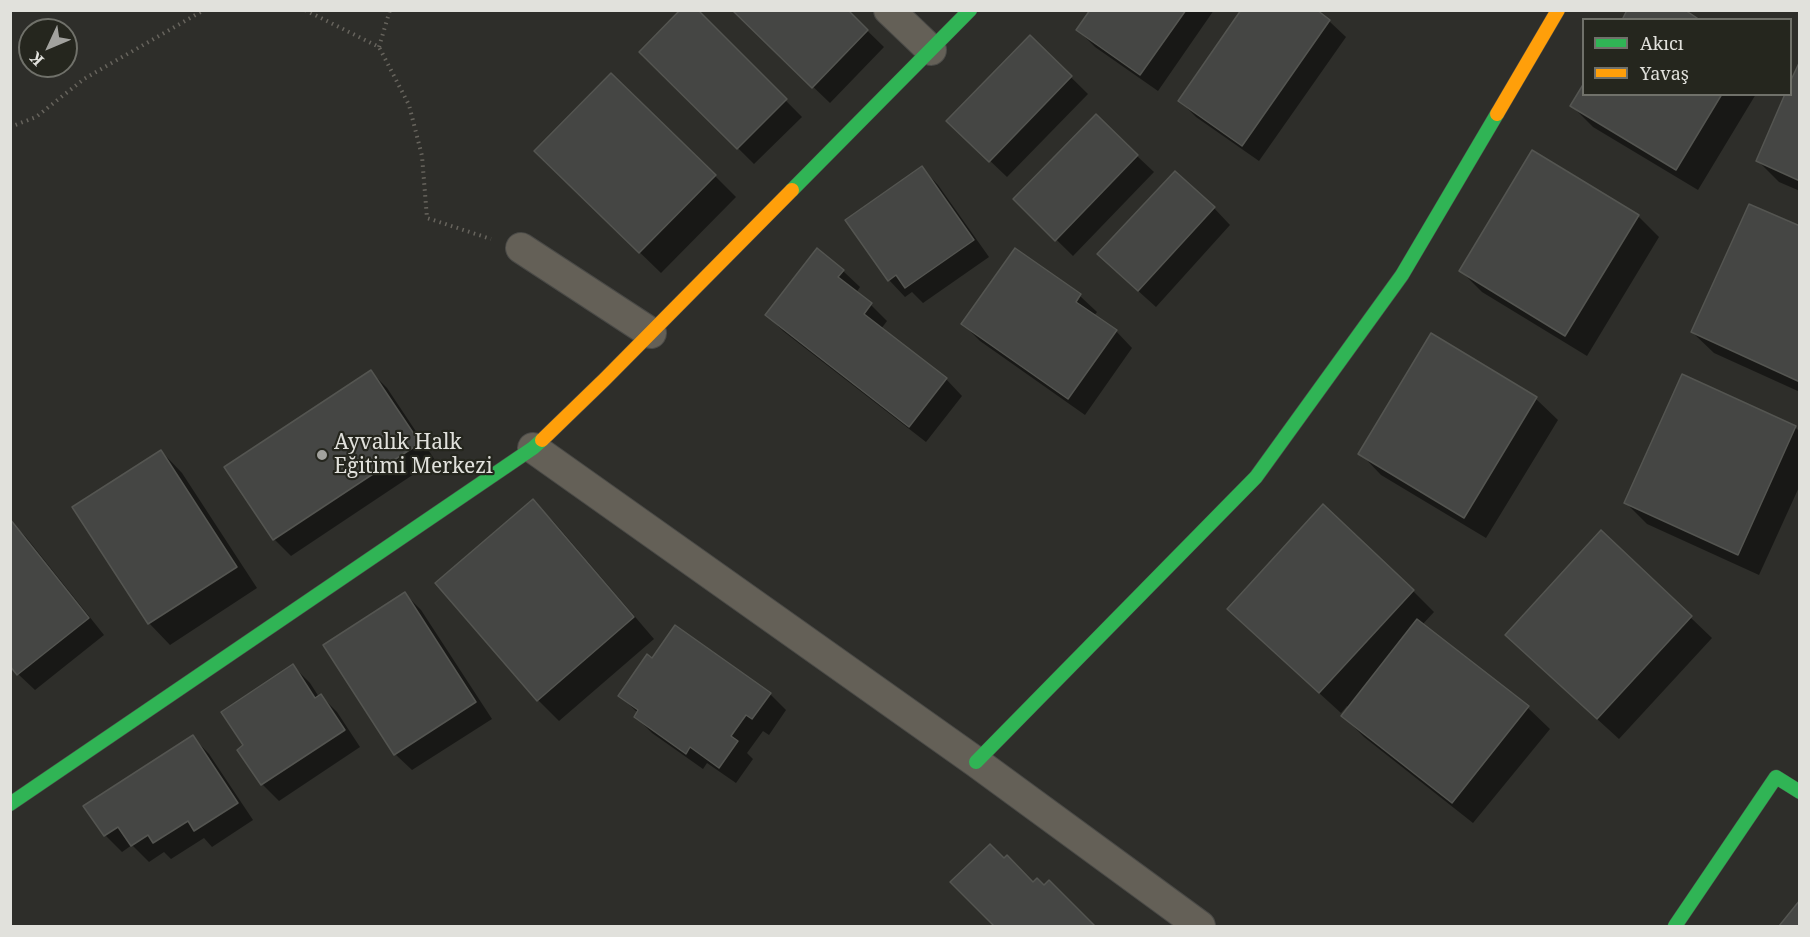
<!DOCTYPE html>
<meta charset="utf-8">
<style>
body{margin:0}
#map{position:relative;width:1810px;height:937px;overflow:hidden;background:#2e2e2a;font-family:"Noto Serif",serif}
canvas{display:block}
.frame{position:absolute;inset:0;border:12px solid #e1e1dc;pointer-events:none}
.legend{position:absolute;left:1582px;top:18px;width:210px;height:78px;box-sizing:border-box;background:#25261e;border:2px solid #70716a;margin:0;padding:8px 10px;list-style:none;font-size:18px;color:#e1e1dc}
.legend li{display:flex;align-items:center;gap:12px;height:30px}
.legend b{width:30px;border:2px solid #70716a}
.north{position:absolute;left:18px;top:18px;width:60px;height:60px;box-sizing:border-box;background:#25261e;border:2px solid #70716a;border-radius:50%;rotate:226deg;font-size:16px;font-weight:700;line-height:24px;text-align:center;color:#e1e1dc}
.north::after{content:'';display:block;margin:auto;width:21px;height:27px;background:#a2a29e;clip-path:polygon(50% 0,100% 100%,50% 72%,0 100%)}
</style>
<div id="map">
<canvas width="1810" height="937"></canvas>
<div class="frame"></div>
<ul class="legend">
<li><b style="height:8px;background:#30b455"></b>Akıcı</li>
<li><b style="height:8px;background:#ff9f0a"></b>Yavaş</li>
</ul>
<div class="north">K</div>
</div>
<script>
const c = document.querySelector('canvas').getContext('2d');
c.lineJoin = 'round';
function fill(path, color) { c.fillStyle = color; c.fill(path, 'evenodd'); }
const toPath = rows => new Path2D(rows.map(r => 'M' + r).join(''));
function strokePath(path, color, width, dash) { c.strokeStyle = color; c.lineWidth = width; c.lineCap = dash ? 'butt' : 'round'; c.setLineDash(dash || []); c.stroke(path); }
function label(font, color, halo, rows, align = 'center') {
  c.font = font + ' "Noto Serif",serif'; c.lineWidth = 4.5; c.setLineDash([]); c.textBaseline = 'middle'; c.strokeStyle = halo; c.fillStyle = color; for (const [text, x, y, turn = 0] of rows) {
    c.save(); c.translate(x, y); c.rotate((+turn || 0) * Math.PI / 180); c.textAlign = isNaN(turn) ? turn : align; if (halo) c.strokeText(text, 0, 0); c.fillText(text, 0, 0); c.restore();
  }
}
const shadow = toPath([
 [696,10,802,117,754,164,641,52],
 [733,10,846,10,884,47,830,103],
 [1091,10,1214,10,1158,91,1095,47,1078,30],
 [1329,21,1346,37,1259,161,1196,117,1180,101],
 [1030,37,1088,94,1007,177,965,137],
 [1800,65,1800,191,1779,182,1758,161,1790,94],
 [1584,94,1756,94,1698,190,1593,127,1572,106],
 [1137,156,1154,172,1073,256,1015,199],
 [922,168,938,185,989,257,923,303,912,292,905,297,889,280],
 [558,173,715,176,736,197,661,273],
 [1214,208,1230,225,1156,307,1116,271],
 [1638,216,1659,237,1587,356,1482,292,1461,271],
 [1800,228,1800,392,1714,353,1692,332],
 [1016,250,1080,296,1097,312,1094,316,1116,331,1132,348,1085,415,980,341,963,324],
 [843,271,860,287,856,293,871,305,887,321,881,329,946,379,962,396,926,442,783,331,767,315],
 [1431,335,1536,399,1558,420,1486,538,1381,475,1360,453],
 [371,372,387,388,435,460,291,556,274,539],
 [1795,427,1800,432,1800,485,1759,575,1647,524,1626,503],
 [161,451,182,473,257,588,170,645,149,623,74,508],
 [533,501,554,522,654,639,559,721,538,700],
 [10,521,26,537,104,635,35,690,18,674],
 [1601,532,1712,638,1619,739,1528,656],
 [1413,591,1434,612,1422,625,1528,708,1550,729,1473,823,1364,737,1343,716,1349,708,1347,706,1341,713,1250,630],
 [405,594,421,610,492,719,412,770,395,754],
 [653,660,770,694,786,710,769,735,763,731,747,753,753,759,736,783,707,763,703,769,652,733,636,717,638,713,620,696],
 [293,666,310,683,319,697,321,696,337,712,360,747,279,801,262,784,239,750,245,745],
 [193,737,209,754,253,820,212,847,204,838,171,859,164,852,149,862,132,845,122,852,105,835,85,806],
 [952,882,1034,884,1044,887,1049,882,1093,926,996,926]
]);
const building = toPath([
 [680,10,698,10,787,99,737,149,639,52,680,10],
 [732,10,848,10,868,30,812,88,732,10],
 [1090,10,1186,10,1140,75,1076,30,1090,10],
 [1241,10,1317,10,1330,20,1242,146,1178,101,1241,10],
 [1627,10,1685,10,1700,20,1622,20,1627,10],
 [1030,35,1072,76,989,162,946,121,1030,35],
 [1800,61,1800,181,1756,161,1785,94,1790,94,1790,82,1800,61],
 [611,73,716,175,639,253,534,151,611,73],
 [1584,83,1584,94,1722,94,1676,170,1570,106,1584,83],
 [1096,114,1138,155,1055,241,1013,199,1096,114],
 [1532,150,1639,215,1565,336,1459,271,1532,150],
 [922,166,974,240,905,288,896,275,888,281,845,220,922,166],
 [1175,171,1215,207,1138,291,1097,254,1175,171],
 [1749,204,1800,226,1800,382,1691,332,1749,204],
 [817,248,844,270,838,277,872,303,864,314,947,378,909,427,765,315,817,248],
 [1015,248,1081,294,1076,302,1117,330,1068,399,961,324,1015,248],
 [1431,333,1537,397,1464,518,1358,454,1431,333],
 [371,370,420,443,273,540,224,467,371,370],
 [1682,374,1796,426,1738,555,1624,503,1682,374],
 [161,450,237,567,148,624,72,507,161,450],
 [533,499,634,617,537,701,435,583,533,499],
 [1323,504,1414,590,1319,693,1227,609,1323,504],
 [10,519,89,618,17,675,10,666,10,519],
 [1601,530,1692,616,1597,719,1505,635,1601,530],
 [405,592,476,702,394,755,323,645,405,592],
 [1417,619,1529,706,1452,803,1341,716,1417,619],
 [675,625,771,693,752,719,746,715,731,736,738,741,719,768,690,747,686,754,634,717,638,710,618,696,647,654,652,658,675,625],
 [293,664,315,698,321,694,345,730,261,785,237,750,243,745,221,712,293,664],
 [193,735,238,803,194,831,188,821,153,843,148,835,131,846,118,827,104,836,83,806,193,735],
 [990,844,1004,858,1007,855,1033,882,1037,878,1044,885,1049,880,1095,926,994,926,950,882,990,844],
 [1800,900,1800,926,1779,926,1800,900]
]);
const path = toPath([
 [305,10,379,47,409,105,422,156,427,218,491,239],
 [379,47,390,10],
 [10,127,36,117,84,79,204,10]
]);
const street = toPath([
 [889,10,931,50],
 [521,248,651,333],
 [533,448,976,762,1200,926]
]);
const fast = toPath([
 [792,190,970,10],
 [976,762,1256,477,1402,275,1497,114],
 [10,804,533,448,542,440],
 [1675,926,1776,777,1800,792]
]);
const slow = toPath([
 [1497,114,1558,10],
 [542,440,605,379,792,190]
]);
const markers = [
 [322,455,6,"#a2a29e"]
];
const poiNames = [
 ["Ayvalık Halk",334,443],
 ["Eğitimi Merkezi",334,467]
];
fill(shadow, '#0007');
fill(building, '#454644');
strokePath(building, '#545551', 1.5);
strokePath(street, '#4a4a47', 32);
strokePath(fast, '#4a4a47', 15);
strokePath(slow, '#4a4a47', 15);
strokePath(path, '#67645d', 4, [1.5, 4.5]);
strokePath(street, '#646057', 30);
strokePath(fast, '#30b455', 14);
strokePath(slow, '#ff9f0a', 14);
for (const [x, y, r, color] of markers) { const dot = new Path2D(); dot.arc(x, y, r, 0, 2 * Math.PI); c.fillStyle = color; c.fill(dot); strokePath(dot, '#25261e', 2); }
label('21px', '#e1e1dc', '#25261e', poiNames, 'left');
</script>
